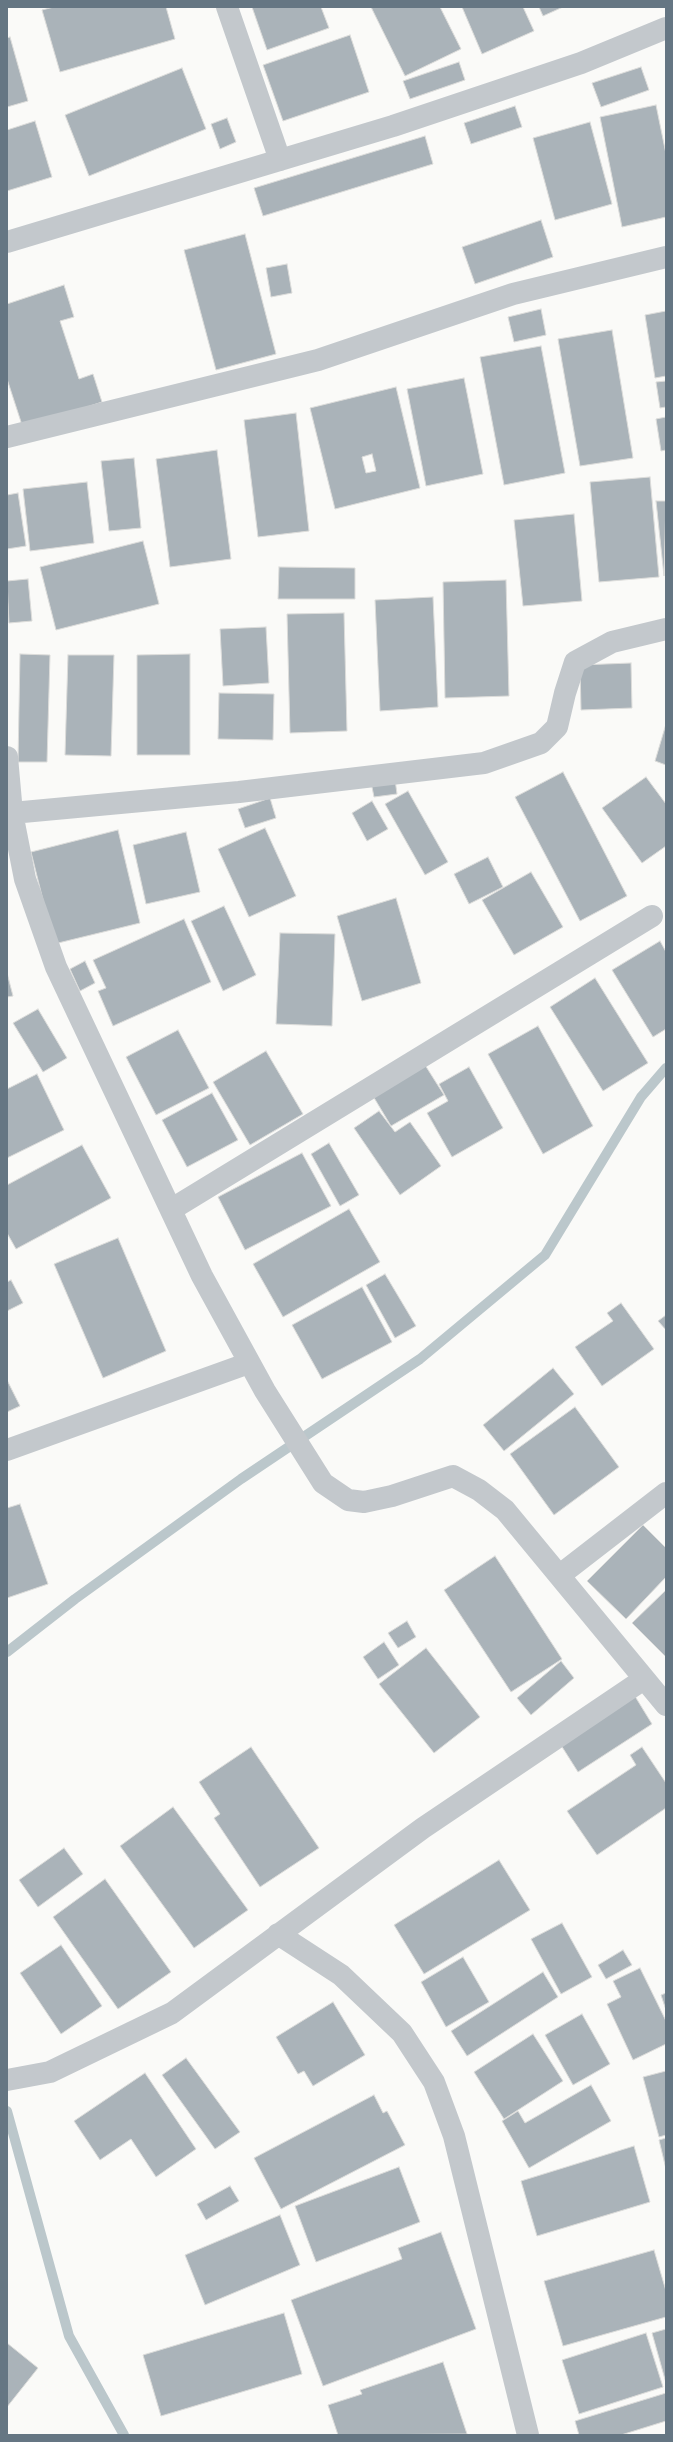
<!DOCTYPE html>
<style>
body{margin:0}
#map{position:relative;width:673px;height:2442px;overflow:hidden;background:#fafaf8;font-family:"Alegreya Sans",sans-serif}
canvas{display:block}
.frame{position:absolute;inset:0;border:8px solid #657683;pointer-events:none}
</style>
<div id="map">
<canvas width="673" height="2442"></canvas>
<div class="frame"></div>
</div>
<script>
const c = document.querySelector('canvas').getContext('2d');
c.lineJoin = 'round';
const toPath = rows => new Path2D(rows.map(r => 'M' + r).join(''));
function strokePath(path, color, width, dash) { c.strokeStyle = color; c.lineWidth = width; c.lineCap = dash ? 'butt' : 'round'; c.setLineDash(dash || []); c.stroke(path); }
function fill(path, color) { c.fillStyle = color; c.fill(path, 'evenodd'); }
const stream = toPath([
 [7,1652,75,1599,241,1479,420,1359,545,1255,641,1097,666,1068],
 [7,2111,69,2336,124,2435]
]);
const building = toPath([
 [54,7,166,7,175,39,60,72,42,10,54,7],
 [252,7,321,7,329,28,267,50,252,7],
 [371,7,440,7,461,49,405,76,371,7],
 [462,7,523,7,534,31,482,54,462,7],
 [539,7,563,7,543,16,539,7],
 [350,35,369,92,283,121,263,65,350,35],
 [10,37,28,101,7,107,7,38,10,37],
 [459,62,465,80,410,99,403,81,459,62],
 [641,67,649,90,601,107,592,83,641,67],
 [182,68,206,129,89,176,65,115,182,68],
 [656,105,666,154,666,217,622,227,600,117,656,105],
 [515,106,522,127,471,144,464,123,515,106],
 [227,118,236,142,220,149,211,124,227,118],
 [35,121,52,177,7,191,7,130,35,121],
 [590,122,612,204,555,220,533,138,590,122],
 [425,136,433,164,263,216,254,188,425,136],
 [541,220,553,257,475,284,462,247,541,220],
 [245,234,276,354,216,370,184,250,245,234],
 [287,264,292,293,271,297,266,268,287,264],
 [64,285,74,317,60,321,79,379,93,374,102,402,23,428,7,379,7,304,64,285],
 [541,309,546,335,514,342,508,317,541,309],
 [666,311,666,376,655,378,645,315,666,311],
 [612,330,633,458,580,466,558,339,612,330],
 [541,346,565,473,504,485,480,357,541,346],
 [464,378,483,474,426,486,407,389,464,378],
 [666,381,666,407,660,408,656,382,666,381],
 [396,387,420,488,335,509,310,408,396,387],
 [372,454,376,471,366,473,362,457,372,454],
 [296,413,309,531,258,537,244,420,296,413],
 [666,417,666,450,661,451,656,419,666,417],
 [217,450,231,559,170,567,156,459,217,450],
 [134,458,141,528,109,531,101,461,134,458],
 [650,477,659,577,599,582,590,482,650,477],
 [87,482,94,543,30,551,23,489,87,482],
 [18,493,26,546,7,549,7,495,18,493],
 [656,501,666,501,664,576,656,501],
 [574,514,582,601,523,606,514,520,574,514],
 [143,541,159,604,56,630,40,567,143,541],
 [279,567,355,568,355,599,278,599,279,567],
 [28,579,32,621,9,623,7,581,28,579],
 [506,580,509,696,445,698,443,582,506,580],
 [433,597,438,707,380,711,375,600,433,597],
 [344,613,347,731,290,733,287,614,344,613],
 [266,627,269,683,223,686,220,629,266,627],
 [20,654,50,655,47,762,18,762,20,654],
 [190,654,190,755,137,755,137,655,190,654],
 [68,655,114,655,111,756,65,755,68,655],
 [631,663,632,708,581,710,580,665,631,663],
 [219,693,274,694,273,740,218,739,219,693],
 [666,724,666,765,655,761,666,724],
 [563,772,627,896,580,921,515,797,563,772],
 [646,777,666,804,666,846,642,863,602,808,646,777],
 [395,779,397,794,374,797,371,782,395,779],
 [408,791,448,862,425,875,385,804,408,791],
 [270,798,276,818,245,828,238,809,270,798],
 [372,801,388,829,367,841,352,813,372,801],
 [265,828,296,896,249,917,218,849,265,828],
 [118,830,140,923,54,944,31,852,118,830],
 [186,832,200,892,146,904,133,845,186,832],
 [488,857,503,887,469,904,454,874,488,857],
 [531,872,563,927,514,955,482,900,531,872],
 [396,898,421,983,362,1001,337,916,396,898],
 [224,906,256,975,223,991,191,921,224,906],
 [184,919,211,982,113,1026,98,991,106,988,93,960,184,919],
 [280,933,335,934,332,1026,276,1024,280,933],
 [660,941,666,952,666,1029,653,1037,612,970,660,941],
 [85,961,95,983,80,991,70,969,85,961],
 [7,973,13,996,7,997,7,973],
 [595,978,648,1063,603,1091,550,1007,595,978],
 [38,1009,67,1058,43,1072,13,1023,38,1009],
 [538,1026,593,1126,543,1154,488,1054,538,1026],
 [178,1030,209,1088,156,1115,126,1057,178,1030],
 [266,1051,303,1114,250,1145,213,1082,266,1051],
 [425,1065,444,1095,391,1126,373,1096,425,1065],
 [469,1067,503,1128,452,1157,427,1113,448,1101,439,1084,469,1067],
 [37,1074,64,1130,7,1158,7,1089,37,1074],
 [212,1093,238,1140,187,1167,162,1120,212,1093],
 [379,1111,395,1132,410,1122,441,1166,400,1195,354,1128,379,1111],
 [329,1143,359,1195,340,1206,311,1154,329,1143],
 [82,1145,111,1198,16,1249,7,1233,7,1185,82,1145],
 [302,1153,331,1206,245,1250,218,1197,302,1153],
 [349,1209,380,1262,283,1317,253,1264,349,1209],
 [118,1238,166,1351,103,1378,54,1264,118,1238],
 [385,1274,416,1326,395,1338,366,1285,385,1274],
 [11,1280,23,1303,7,1311,7,1282,11,1280],
 [362,1287,392,1342,322,1379,292,1325,362,1287],
 [621,1303,654,1349,602,1386,575,1347,613,1321,607,1313,621,1303],
 [666,1315,666,1330,658,1321,666,1315],
 [553,1368,574,1394,504,1451,483,1425,553,1368],
 [7,1380,20,1406,7,1412,7,1380],
 [575,1407,619,1467,554,1515,510,1454,575,1407],
 [20,1504,48,1584,7,1598,7,1508,20,1504],
 [643,1525,666,1548,666,1577,626,1619,587,1581,643,1525],
 [495,1556,562,1659,511,1692,444,1590,495,1556],
 [666,1590,666,1657,632,1623,666,1590],
 [407,1621,416,1637,398,1648,388,1633,407,1621],
 [384,1642,399,1665,378,1679,363,1657,384,1642],
 [426,1648,480,1717,434,1753,379,1684,426,1648],
 [561,1661,574,1678,531,1715,517,1698,561,1661],
 [633,1693,652,1724,578,1772,559,1742,633,1693],
 [251,1747,319,1848,260,1887,214,1818,220,1814,199,1782,251,1747],
 [642,1747,666,1783,666,1808,597,1855,567,1811,636,1765,630,1755,642,1747],
 [173,1807,248,1910,194,1948,120,1846,173,1807],
 [64,1848,83,1874,38,1907,19,1880,64,1848],
 [499,1860,530,1910,424,1974,394,1925,499,1860],
 [105,1879,171,1972,118,2009,53,1917,105,1879],
 [562,1923,592,1977,561,1994,531,1939,562,1923],
 [61,1945,102,2006,61,2034,20,1973,61,1945],
 [623,1950,632,1965,606,1979,598,1965,623,1950],
 [463,1957,489,2002,446,2027,421,1982,463,1957],
 [640,1968,666,2021,666,2044,633,2060,607,2004,621,1997,613,1981,640,1968],
 [543,1972,558,1997,467,2056,451,2031,543,1972],
 [666,1993,666,2010,661,1995,666,1993],
 [333,2002,365,2055,313,2086,304,2071,298,2074,276,2037,333,2002],
 [582,2014,610,2064,573,2085,545,2035,582,2014],
 [533,2034,563,2081,504,2119,474,2072,533,2034],
 [186,2058,240,2132,215,2149,162,2075,186,2058],
 [666,2071,666,2135,659,2137,643,2077,666,2071],
 [145,2073,196,2149,156,2177,131,2139,100,2160,74,2121,145,2073],
 [591,2085,611,2121,529,2168,502,2121,518,2111,525,2123,591,2085],
 [374,2095,383,2113,387,2111,405,2145,281,2209,254,2158,374,2095],
 [666,2138,666,2169,659,2140,666,2138],
 [634,2146,650,2202,537,2236,521,2181,634,2146],
 [399,2167,420,2222,316,2262,295,2206,399,2167],
 [230,2186,239,2201,206,2220,197,2204,230,2186],
 [280,2215,300,2265,205,2305,185,2255,280,2215],
 [441,2232,476,2329,323,2386,291,2300,402,2259,398,2248,441,2232],
 [654,2250,666,2291,666,2317,563,2346,544,2281,654,2250],
 [284,2313,302,2374,161,2416,143,2355,284,2313],
 [666,2329,666,2383,652,2333,666,2329],
 [646,2333,663,2387,579,2414,562,2360,646,2333],
 [7,2343,38,2368,7,2407,7,2343],
 [443,2362,467,2434,338,2435,328,2405,362,2394,360,2390,443,2362],
 [666,2393,666,2421,621,2435,579,2435,575,2421,666,2393]
]);
const minor = toPath([
 [227,7,280,160],
 [7,242,393,126,581,63,666,28],
 [7,437,318,360,513,294,666,257],
 [7,757,12,813,25,879,56,967,202,1276,265,1391,323,1483,348,1500,364,1502,392,1496,453,1476,479,1490,505,1510,666,1705],
 [12,813,239,792,484,763,541,743,557,727,565,693,575,662,612,642,666,629],
 [172,1209,652,916],
 [7,1450,249,1363],
 [560,1575,666,1493],
 [278,1934,341,1975,402,2033,434,2082,454,2136,528,2435],
 [7,2080,50,2072,172,2013,423,1828,644,1679]
]);
strokePath(stream, '#bbc7cb', 10);
fill(building, '#aab3b9');
strokePath(building, '#dcdcda', 1);
strokePath(minor, '#c3c8cc', 22);
</script>
